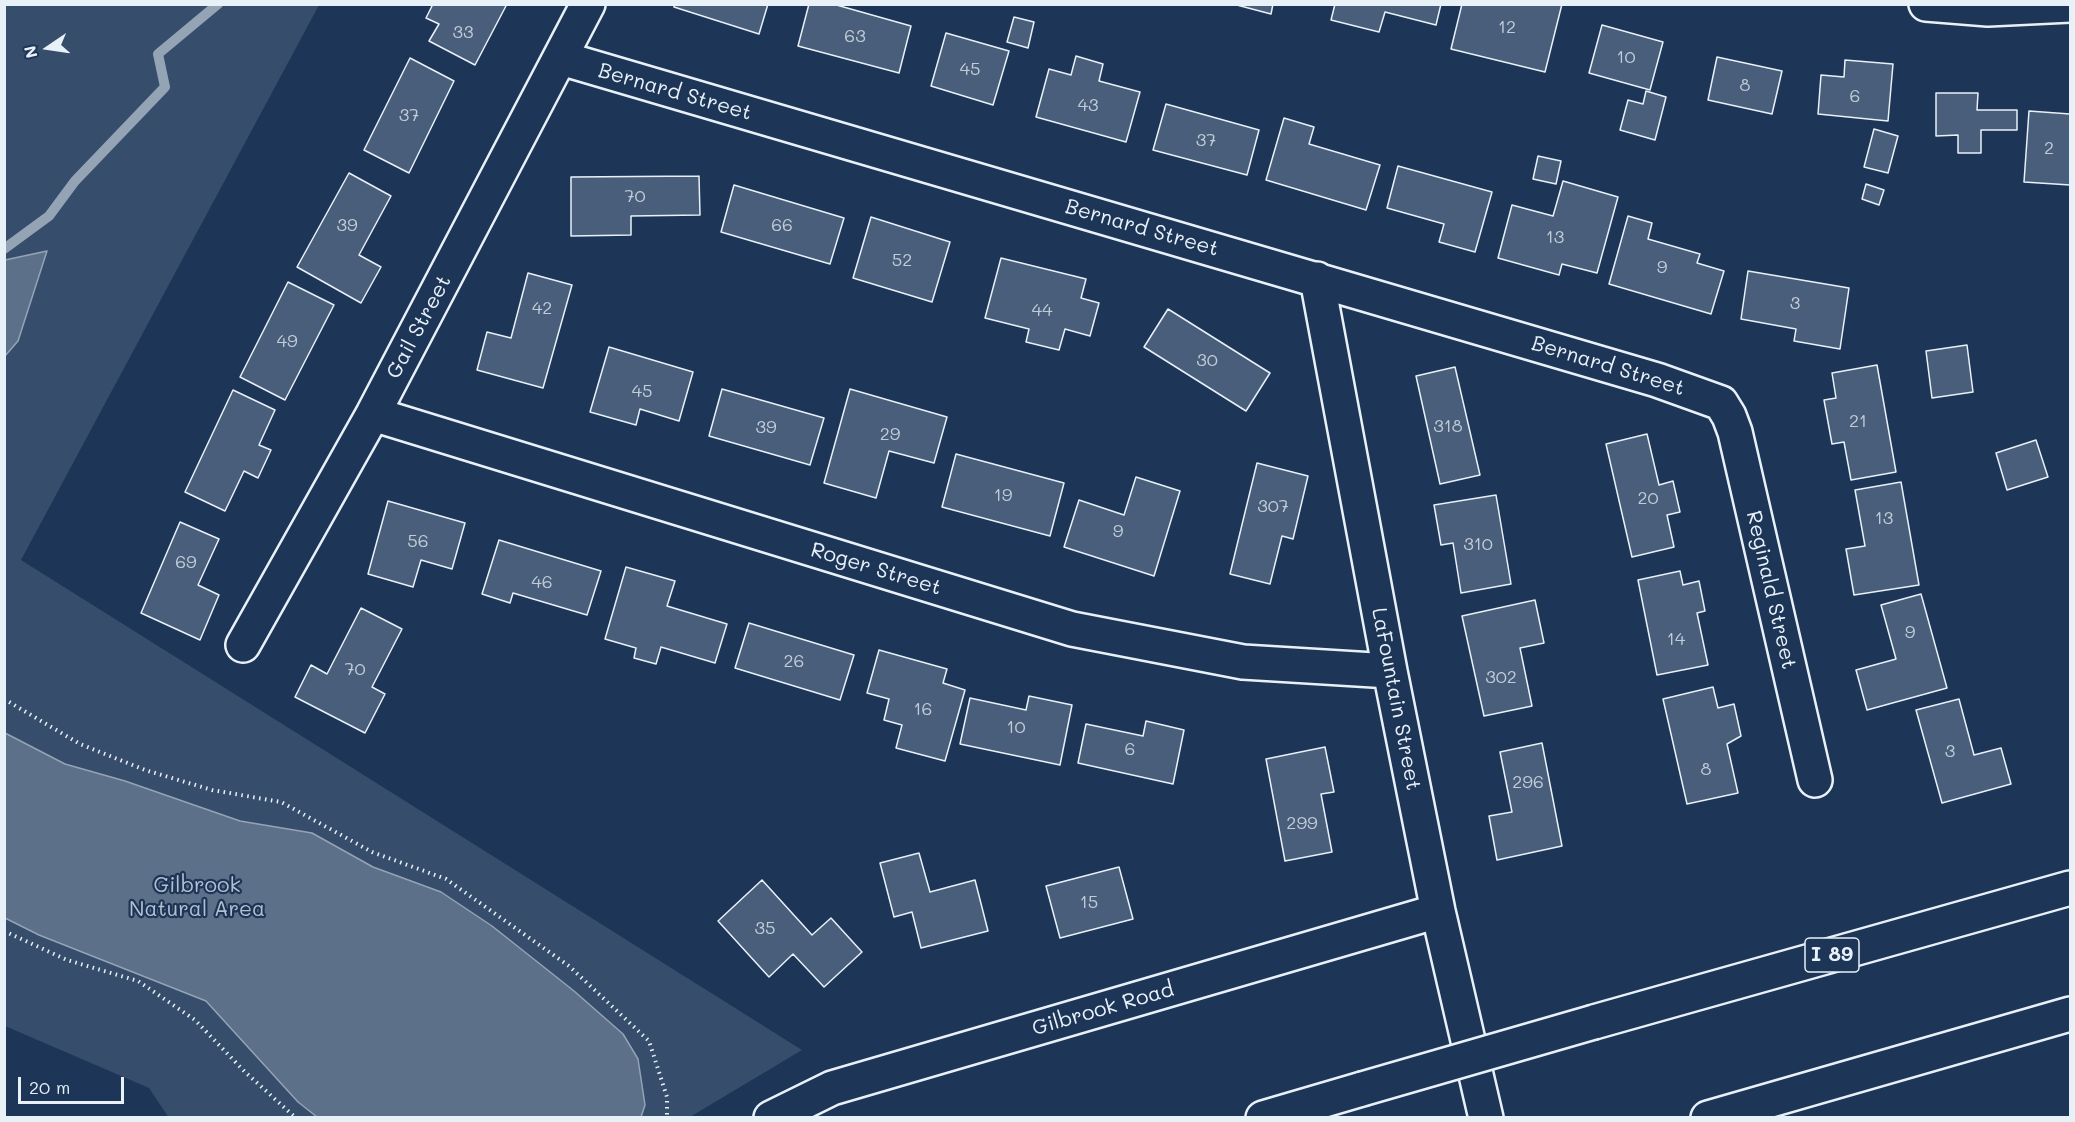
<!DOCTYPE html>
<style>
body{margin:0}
#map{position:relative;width:2075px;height:1122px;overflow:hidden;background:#1d3557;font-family:Mali,sans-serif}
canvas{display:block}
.frame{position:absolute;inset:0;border:6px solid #e8f1f8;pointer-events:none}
.north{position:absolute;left:18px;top:18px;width:60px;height:60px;-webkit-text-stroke:4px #1d3557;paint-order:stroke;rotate:257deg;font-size:16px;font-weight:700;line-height:24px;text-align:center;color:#e8f1f8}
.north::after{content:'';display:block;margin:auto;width:21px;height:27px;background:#e8f1f8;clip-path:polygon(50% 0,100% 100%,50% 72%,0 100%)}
.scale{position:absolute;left:18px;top:1077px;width:106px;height:27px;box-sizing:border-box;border:3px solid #e8f1f8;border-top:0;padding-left:8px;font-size:18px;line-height:21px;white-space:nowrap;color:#e8f1f8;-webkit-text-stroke:4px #1d3557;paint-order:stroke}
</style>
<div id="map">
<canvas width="2075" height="1122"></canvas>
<div class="frame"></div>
<div class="north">N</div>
<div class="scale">20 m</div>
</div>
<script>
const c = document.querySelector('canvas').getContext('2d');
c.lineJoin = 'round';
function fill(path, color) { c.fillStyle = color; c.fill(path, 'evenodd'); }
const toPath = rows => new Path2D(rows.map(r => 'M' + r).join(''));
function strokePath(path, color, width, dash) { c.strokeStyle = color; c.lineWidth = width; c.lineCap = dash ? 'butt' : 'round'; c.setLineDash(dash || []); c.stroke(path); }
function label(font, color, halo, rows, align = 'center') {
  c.font = font + ' Mali,sans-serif'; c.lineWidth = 4.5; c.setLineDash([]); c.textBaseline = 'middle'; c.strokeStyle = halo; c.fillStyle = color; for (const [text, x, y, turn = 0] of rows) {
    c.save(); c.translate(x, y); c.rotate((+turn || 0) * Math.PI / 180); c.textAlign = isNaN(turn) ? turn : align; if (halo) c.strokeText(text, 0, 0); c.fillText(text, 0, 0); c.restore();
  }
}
const green = toPath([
 [5,5,319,5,21,560,802,1050,690,1117,169,1118,149,1088,5,1026]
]);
const water = toPath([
 [47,251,18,341,5,356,5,260,47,251],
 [5,733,65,764,125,781,240,821,312,833,373,867,441,892,492,926,574,991,623,1034,638,1059,645,1105,641,1117,317,1117,298,1102,206,1001,39,935,5,918,5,733]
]);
const stream = toPath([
 [4,249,49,216,75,181,165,87,158,54,218,4]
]);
const building = toPath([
 [433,4,507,4,475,65,429,41,439,24,426,18,433,4],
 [674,4,768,4,759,34,674,7,674,4],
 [809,4,833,4,911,26,899,73,798,46,809,4],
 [1233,4,1273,4,1271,14,1233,4],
 [1335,4,1441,4,1436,25,1385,12,1379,32,1331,20,1335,4],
 [1462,4,1562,4,1545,72,1451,49,1462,4],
 [1014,17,1034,22,1028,48,1007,42,1014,17],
 [1602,25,1663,42,1650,90,1589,73,1602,25],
 [946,33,1009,51,993,105,931,86,946,33],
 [1076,56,1103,64,1099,81,1140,92,1126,142,1036,117,1049,69,1071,75,1076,56],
 [1717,57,1782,71,1772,114,1708,100,1717,57],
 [410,58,454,81,409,173,364,150,410,58],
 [1845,60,1893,64,1888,121,1818,114,1821,75,1844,77,1845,60],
 [1646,91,1666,97,1655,140,1620,130,1628,100,1643,104,1646,91],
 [1936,93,1978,93,1977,110,2017,110,2017,130,1981,130,1981,153,1958,153,1958,135,1936,136,1936,93],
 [1166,104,1259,130,1247,175,1153,150,1166,104],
 [2029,111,2070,114,2070,185,2024,182,2029,111],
 [1284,118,1314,127,1309,144,1380,165,1366,210,1266,180,1284,118],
 [1874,129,1898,136,1888,173,1864,167,1874,129],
 [1538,156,1561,161,1556,184,1533,179,1538,156],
 [1398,166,1492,192,1475,252,1439,242,1444,224,1387,208,1398,166],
 [349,173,391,196,359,255,381,267,361,303,297,267,349,173],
 [699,176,700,215,631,216,631,235,571,236,571,177,699,176],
 [1563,181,1618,197,1597,273,1562,264,1559,275,1498,258,1512,205,1553,216,1563,181],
 [1866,184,1884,190,1879,205,1862,199,1866,184],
 [734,185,844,218,830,264,721,232,734,185],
 [1628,216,1652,223,1648,239,1700,254,1697,263,1724,271,1711,314,1609,284,1628,216],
 [871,217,950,242,932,302,853,278,871,217],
 [1001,258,1086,279,1081,298,1099,303,1090,336,1065,329,1059,350,1026,342,1029,329,985,318,1001,258],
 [1748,271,1849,288,1840,349,1794,341,1796,329,1741,319,1748,271],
 [528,273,572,285,543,388,477,370,487,332,511,338,528,273],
 [288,282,334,305,285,400,240,377,288,282],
 [1168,309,1270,373,1246,411,1144,347,1168,309],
 [1967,345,1973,392,1932,398,1926,351,1967,345],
 [609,347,693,372,679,421,640,409,636,425,590,412,609,347],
 [1877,365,1896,472,1851,480,1844,442,1832,444,1824,400,1836,398,1832,373,1877,365],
 [1455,367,1480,475,1440,484,1416,376,1455,367],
 [722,389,824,418,810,465,709,436,722,389],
 [850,389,947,417,934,463,889,451,876,498,824,483,850,389],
 [233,390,275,410,259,445,271,450,258,478,244,471,225,511,185,492,233,390],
 [1647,434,1659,485,1673,481,1680,512,1667,515,1674,547,1632,557,1606,444,1647,434],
 [2036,440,2048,477,2007,490,1996,453,2036,440],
 [956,454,1064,483,1050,536,942,507,956,454],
 [1257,463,1308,476,1293,539,1282,536,1270,584,1230,574,1257,463],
 [1136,477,1180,491,1154,576,1064,547,1079,500,1124,515,1136,477],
 [1901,482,1919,585,1854,595,1846,549,1865,546,1855,490,1901,482],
 [1496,495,1511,584,1461,593,1453,543,1441,545,1434,505,1496,495],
 [388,501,465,523,452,569,421,560,413,587,368,574,388,501],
 [180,522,219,539,198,585,219,595,200,640,141,613,180,522],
 [499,540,601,571,587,615,513,593,510,603,482,594,499,540],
 [626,567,675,581,667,606,727,624,715,663,661,647,656,664,634,658,636,648,605,639,626,567],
 [1680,571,1683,585,1699,581,1705,611,1697,613,1708,665,1657,675,1638,580,1680,571],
 [1921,594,1947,688,1867,710,1856,670,1896,659,1881,605,1921,594],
 [1535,600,1544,643,1520,648,1532,706,1484,716,1462,616,1535,600],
 [361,608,402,629,372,687,385,694,365,733,295,697,311,665,327,674,361,608],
 [749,623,854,655,840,700,735,668,749,623],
 [879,650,947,669,943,683,965,690,945,761,896,748,902,725,884,720,889,699,867,693,879,650],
 [1713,687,1718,708,1734,704,1741,736,1727,744,1738,793,1687,804,1663,699,1713,687],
 [1029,696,1072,705,1060,765,960,744,970,698,1026,710,1029,696],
 [1959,699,1974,755,2001,748,2011,784,1942,803,1916,710,1959,699],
 [1146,721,1184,730,1173,784,1078,763,1086,724,1143,736,1146,721],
 [1542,743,1562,846,1497,860,1489,816,1512,812,1500,752,1542,743],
 [1325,747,1334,792,1321,794,1332,852,1285,861,1266,759,1325,747],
 [919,853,930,892,975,880,988,931,921,948,912,912,894,917,880,863,919,853],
 [1119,867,1133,919,1060,938,1046,886,1119,867],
 [762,880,812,935,831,918,862,952,824,987,793,954,769,977,718,921,762,880]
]);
const path = toPath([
 [4,699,80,744,145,770,212,790,281,802,372,852,446,879,569,966,649,1041,667,1097,667,1118],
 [4,931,67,960,138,981,195,1020,245,1072,296,1118]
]);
const minor = toPath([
 [1926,4,1988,9,2070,5],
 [561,58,1657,380,1721,403,1729,416,1735,432,1815,780],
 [1317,279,1390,671,1438,911,1486,1118],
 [373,414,1072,629,1243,662,1390,671],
 [243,645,373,414,588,4],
 [771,1118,832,1088,1438,911]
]);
const motorway = toPath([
 [1594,1022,2070,888],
 [1263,1118,1362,1089],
 [1708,1118,2070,1014]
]);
const motorwayBridge = toPath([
 [1362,1089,1594,1022]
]);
const numberNames = [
 ["12",1507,27],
 ["33",463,32],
 ["63",855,36],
 ["10",1626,57],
 ["45",970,69],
 ["8",1745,85],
 ["6",1855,96],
 ["43",1088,105],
 ["37",409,115],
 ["37",1206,140],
 ["2",2049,148],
 ["70",635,196],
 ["39",347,225],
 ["66",782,225],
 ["13",1555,237],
 ["52",902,260],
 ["9",1662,267],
 ["3",1795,303],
 ["42",542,308],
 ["44",1042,310],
 ["49",287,341],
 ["30",1207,360],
 ["45",642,391],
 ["21",1858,421],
 ["318",1448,426],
 ["39",766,427],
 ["29",890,434],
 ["19",1003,495],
 ["20",1648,498],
 ["307",1273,506],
 ["13",1884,518],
 ["9",1118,531],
 ["56",418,541],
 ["310",1478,544],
 ["69",186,562],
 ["46",542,582],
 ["9",1910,632],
 ["14",1676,639],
 ["26",794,661],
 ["70",355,669],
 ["302",1501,677],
 ["16",923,709],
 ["10",1016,727],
 ["6",1130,749],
 ["3",1950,751],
 ["8",1706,769],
 ["296",1528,782],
 ["299",1302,823],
 ["15",1089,902],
 ["35",765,928]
];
const shields = [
 [1832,955,54]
];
const shieldNames = [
 ["I 89",1832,955]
];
const streetNames = [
 ["Bernard Street",675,92,16],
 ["Bernard Street",1142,228,16],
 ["Gail Street",419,327,-62],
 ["Bernard Street",1608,366,17],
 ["Roger Street",876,569,17],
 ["Reginald Street",1771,590,77],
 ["LaFountain Street",1396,699,79],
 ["Gilbrook Road",1103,1009,-16]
];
const parkNames = [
 ["Gilbrook",197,886],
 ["Natural Area",197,910]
];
fill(green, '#374d6c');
fill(water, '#5d7089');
strokePath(water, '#95a4b5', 1.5);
strokePath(stream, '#95a4b5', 10);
fill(building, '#495e7a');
strokePath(building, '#e8f1f8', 1.5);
strokePath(minor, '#e8f1f8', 38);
strokePath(motorway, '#e8f1f8', 38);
strokePath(path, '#e8f1f8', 4, [1.5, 4.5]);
strokePath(minor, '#1d3557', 33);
strokePath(motorway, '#1d3557', 33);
strokePath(motorwayBridge, '#e8f1f8', 38, []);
strokePath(motorwayBridge, '#1d3557', 33);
label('18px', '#c0ccd8', null, numberNames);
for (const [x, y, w] of shields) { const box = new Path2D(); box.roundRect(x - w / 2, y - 17, w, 34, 4.5); c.fillStyle = '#1d3557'; c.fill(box); strokePath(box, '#e8f1f8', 1.5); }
label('bold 20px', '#e8f1f8', null, shieldNames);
label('21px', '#e8f1f8', '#1d3557', streetNames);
label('21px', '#b3c0ce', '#1d3557', parkNames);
</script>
